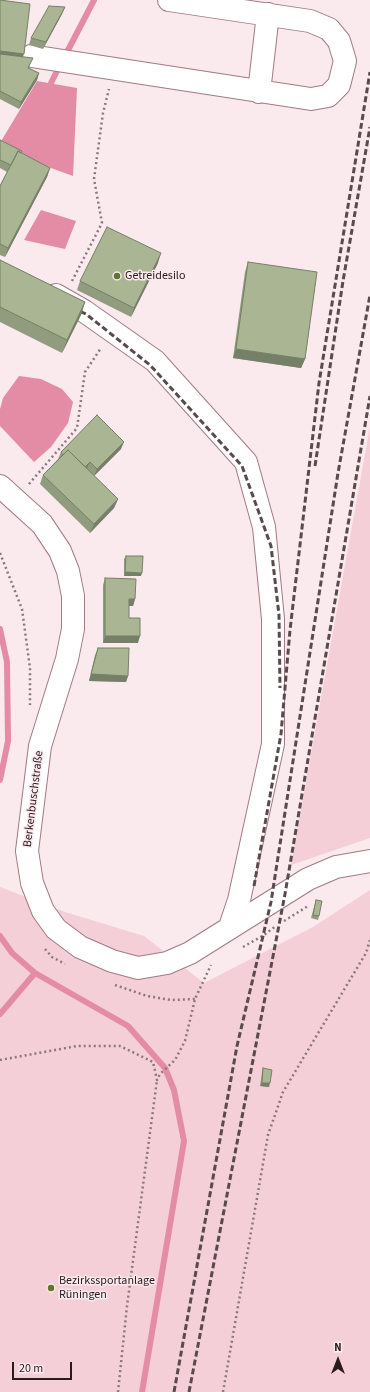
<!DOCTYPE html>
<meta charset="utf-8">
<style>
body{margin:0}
#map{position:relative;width:370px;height:1392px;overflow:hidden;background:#fae9ed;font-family:"Source Sans 3",sans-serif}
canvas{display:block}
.north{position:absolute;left:318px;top:1340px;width:40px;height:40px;-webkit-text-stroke:3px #fae9ed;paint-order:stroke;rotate:0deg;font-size:11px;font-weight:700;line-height:16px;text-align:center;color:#291a1e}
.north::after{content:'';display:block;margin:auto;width:14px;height:18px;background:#291a1e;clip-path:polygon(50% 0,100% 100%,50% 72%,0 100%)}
.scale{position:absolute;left:12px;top:1362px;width:60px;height:18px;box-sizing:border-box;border:2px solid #291a1e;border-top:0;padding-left:5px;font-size:12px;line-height:14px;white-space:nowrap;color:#291a1e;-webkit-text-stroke:3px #fae9ed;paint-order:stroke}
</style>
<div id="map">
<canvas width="370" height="1392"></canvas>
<div class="north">N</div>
<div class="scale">20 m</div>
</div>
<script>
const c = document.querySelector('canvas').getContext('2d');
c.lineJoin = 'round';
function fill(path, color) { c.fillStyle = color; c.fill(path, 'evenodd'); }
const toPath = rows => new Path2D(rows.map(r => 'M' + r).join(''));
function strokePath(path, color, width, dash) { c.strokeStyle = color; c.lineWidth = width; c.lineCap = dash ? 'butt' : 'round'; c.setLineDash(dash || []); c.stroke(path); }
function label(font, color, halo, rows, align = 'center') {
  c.font = font + ' "Source Sans 3",sans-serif'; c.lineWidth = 3; c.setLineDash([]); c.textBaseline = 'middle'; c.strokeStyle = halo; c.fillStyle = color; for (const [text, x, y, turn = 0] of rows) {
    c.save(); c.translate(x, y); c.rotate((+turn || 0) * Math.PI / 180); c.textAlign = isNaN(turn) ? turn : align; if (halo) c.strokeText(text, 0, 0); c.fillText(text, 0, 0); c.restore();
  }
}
const green = toPath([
 [370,426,370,838,291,865],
 [0,887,65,912,144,936,204,983,313,927,370,890,370,1392,0,1392]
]);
const water = toPath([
 [37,81,77,88,73,176,51,168,0,143],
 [41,210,76,221,65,249,24,240],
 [19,376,41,379,62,389,73,402,68,423,51,447,34,462,0,426,0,409,3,398]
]);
const stream = toPath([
 [65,56,94,0],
 [51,91,51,83,60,65],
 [0,629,7,662,8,741,0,780],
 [0,936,12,953,35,973,128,1026,165,1068,174,1090,184,1141,142,1392],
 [0,1014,35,973]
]);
const path = toPath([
 [72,281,102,223,94,179,103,113,109,89],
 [29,484,77,428,85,372,101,348],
 [0,553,22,609,30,668,30,705],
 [284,921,308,906],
 [243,947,264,935,276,926],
 [45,949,52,957,65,964],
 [115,985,147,996,171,1000,195,999],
 [0,1060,77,1046,120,1046,153,1062,157,1080,160,1074,175,1060,185,1041,195,999,211,965],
 [118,1392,127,1306,157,1080],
 [223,1392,268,1135,283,1092,366,953,370,940]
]);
const minor = toPath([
 [31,56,311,99,328,96,339,85,345,61,339,41,329,29,310,21,169,0],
 [259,92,268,14],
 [56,295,84,311,155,361,246,462,264,527,273,619,273,744,239,900,230,927],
 [0,486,42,524,60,551,68,571,73,596,73,629,67,659,40,746,27,851,32,883,43,911,56,929,80,947,112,961,138,968,167,963,190,953,308,879,336,867,370,861]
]);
const rail = toPath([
 [72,308,86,314,150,365,242,466,271,546,279,615,280,688],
 [315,466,343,281,370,127],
 [254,886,281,734,290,630,319,383,370,72],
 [174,1392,237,1046,271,902,338,473,370,295],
 [189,1392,285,894,370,396]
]);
const wall = toPath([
 [0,0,23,57,30,65,29,68,39,73,37,80,19,109,0,99],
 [65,7,62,14,43,49,29,45,31,38],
 [0,140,22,153,50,168,47,177,5,257,0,255,0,186,7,172,0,168],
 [0,260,85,302,81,315,62,353,0,322],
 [248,262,305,359,301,368,233,358,245,272],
 [158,263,131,317,77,290,80,281],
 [121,449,94,476,87,469,118,499,114,508,90,533,40,484,43,475,58,459,61,452],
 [126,556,141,576,124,576,124,559],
 [105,578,135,599,133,606,129,606,129,618,138,643,103,643,103,585],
 [98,648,128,676,126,682,89,681,95,655],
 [316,900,319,916,318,920,311,918],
 [263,1068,269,1087,260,1086,262,1072]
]);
const shadedWall = toPath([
 [65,7,62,14,43,49,46,42],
 [0,51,24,54,20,63,0,61],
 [39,73,37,80,19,109,21,102],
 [50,168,47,177,5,257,8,248],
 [161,253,158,263,131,317,134,308],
 [85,302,81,315,62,353,67,340],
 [236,349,305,359,301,368,233,358],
 [124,442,121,449,94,476,97,469],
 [90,462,87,468,80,475,83,468],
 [118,499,114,508,90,533,94,524],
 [125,572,142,573,141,576,124,576],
 [129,599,135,599,133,606,126,606],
 [105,636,140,636,138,643,103,643],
 [91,674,128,676,126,682,89,681],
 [262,1083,270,1083,269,1087,260,1086]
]);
const building = toPath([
 [0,0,30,4,24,54,0,51,0,0],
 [49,6,65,7,46,42,31,38,49,6],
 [0,54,33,58,28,68,39,73,21,102,0,91,0,54],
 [0,140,22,151,21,153,18,151,11,165,0,160,0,140],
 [18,151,50,168,8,248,0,244,0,186,18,151],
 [107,227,161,253,134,308,80,281,107,227],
 [0,260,85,302,67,340,0,307,0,260],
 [248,262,317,272,305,359,236,349,248,262],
 [97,415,124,442,97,469,90,462,85,467,68,450,63,455,61,452,97,415],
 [68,450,118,499,94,524,43,475,68,450],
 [126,556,143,556,142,573,125,572,126,556],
 [105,578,136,579,135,599,129,599,129,618,140,618,140,636,105,636,105,578],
 [98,648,129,648,128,676,91,674,98,648],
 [316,900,322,901,319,916,313,915,316,900],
 [263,1068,272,1070,270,1083,262,1083,263,1068]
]);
const markers = [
 [117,276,4,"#607728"],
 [51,1288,4,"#607728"]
];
const poiNames = [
 ["Getreidesilo",125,276],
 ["Bezirkssportanlage",59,1281],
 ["Rüningen",59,1295]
];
const streetNames = [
 ["Berkenbuschstraße",34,799,-83]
];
fill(green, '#f5cfd8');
fill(water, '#e48ca6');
strokePath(stream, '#e48ca6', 6);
strokePath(minor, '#a17b85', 24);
strokePath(path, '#89797d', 2.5, [2, 3]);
strokePath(minor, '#fff', 22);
strokePath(rail, '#594a4e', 3, [6, 3]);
fill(wall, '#919c7e');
fill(shadedWall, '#767f67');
fill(building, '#a9b593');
strokePath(building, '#767f67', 1);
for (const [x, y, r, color] of markers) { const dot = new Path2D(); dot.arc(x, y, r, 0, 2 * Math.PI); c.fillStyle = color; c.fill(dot); strokePath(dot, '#fae9ed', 1.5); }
label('12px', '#291a1e', '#fae9ed', poiNames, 'left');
label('12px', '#291a1e', '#fae9ed', streetNames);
</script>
